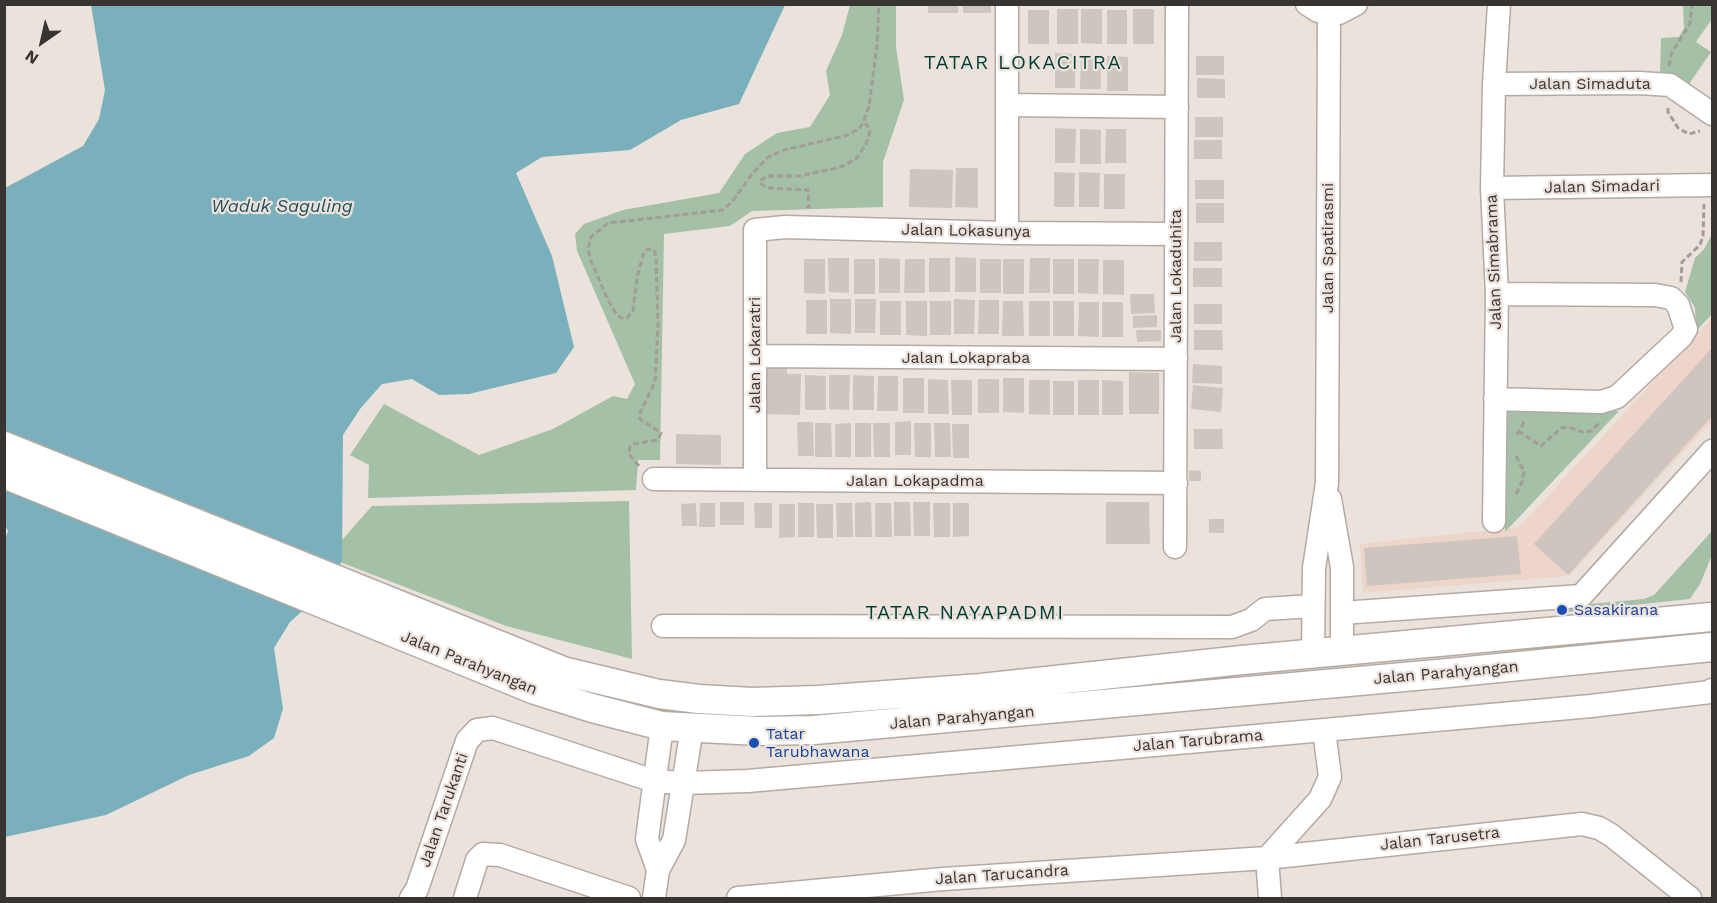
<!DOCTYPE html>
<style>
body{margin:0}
#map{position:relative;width:1717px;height:903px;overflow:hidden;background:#ece2dc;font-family:"Work Sans",sans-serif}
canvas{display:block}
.frame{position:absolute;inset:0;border:6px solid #383432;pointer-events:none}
.north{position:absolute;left:12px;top:12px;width:60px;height:60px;-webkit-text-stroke:4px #ece2dc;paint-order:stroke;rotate:214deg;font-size:16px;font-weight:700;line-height:24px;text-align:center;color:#383432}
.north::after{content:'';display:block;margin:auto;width:21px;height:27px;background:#383432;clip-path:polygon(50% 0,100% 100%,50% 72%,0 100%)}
</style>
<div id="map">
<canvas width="1717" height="903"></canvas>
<div class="frame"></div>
<div class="north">N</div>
</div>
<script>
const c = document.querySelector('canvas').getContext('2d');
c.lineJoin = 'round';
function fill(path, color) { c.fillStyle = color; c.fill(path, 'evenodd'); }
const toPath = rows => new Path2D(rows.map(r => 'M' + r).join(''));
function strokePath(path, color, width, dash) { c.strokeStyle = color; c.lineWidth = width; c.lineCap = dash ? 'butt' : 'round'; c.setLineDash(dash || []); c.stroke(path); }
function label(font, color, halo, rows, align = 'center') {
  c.font = font + ' "Work Sans",sans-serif'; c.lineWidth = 4.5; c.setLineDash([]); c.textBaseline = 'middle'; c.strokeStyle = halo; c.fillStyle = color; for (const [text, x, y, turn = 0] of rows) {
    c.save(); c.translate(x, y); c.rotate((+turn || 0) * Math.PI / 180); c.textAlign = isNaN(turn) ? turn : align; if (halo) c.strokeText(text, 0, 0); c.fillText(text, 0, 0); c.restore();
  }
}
const commercial = toPath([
 [1712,318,1712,420,1569,576,1363,593,1360,544,1519,527]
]);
const green = toPath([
 [850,5,896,5,896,47,904,100,883,162,883,207,752,211,730,226,664,234,660,460,638,460,636,490,368,498,369,465,350,455,384,404,479,455,553,429,613,396,627,399,635,384,577,251,575,234,584,224,623,210,719,193,745,154,777,133,810,127,830,95,826,71,842,35],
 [1683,5,1712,5,1712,19,1696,42,1711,52,1689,84,1676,75,1660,74,1661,38,1679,37,1684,28],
 [1711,204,1712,314,1696,331,1695,308,1685,292,1695,258,1704,249,1711,236],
 [1506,411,1619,411,1505,532],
 [629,501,632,659,506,626,327,557,372,506],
 [1712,531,1712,555,1700,584,1690,599,1568,612,1568,606,1644,599,1654,595]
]);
const water = toPath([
 [91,5,785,5,739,104,681,120,630,150,542,157,516,173,552,256,574,347,556,373,469,394,439,395,412,379,382,384,360,409,343,435,342,559,334,583,290,622,274,648,283,709,274,738,249,756,189,775,106,815,5,837,4,542,8,531,4,523,5,188,83,146,99,119,105,90]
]);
const building = toPath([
 [928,4,958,4,958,13,928,13],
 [963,4,991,4,991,13,963,13],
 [1057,9,1078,9,1078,44,1057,44],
 [1081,9,1102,9,1102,44,1081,43],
 [1133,9,1154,9,1154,44,1133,44],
 [1028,10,1049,10,1049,44,1028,44],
 [1107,10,1127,10,1127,44,1107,44],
 [1055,53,1075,54,1075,88,1055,88],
 [1081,54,1101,54,1101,89,1080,89],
 [1107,56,1128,57,1128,91,1107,91],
 [1196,56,1224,56,1224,75,1196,75],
 [1197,78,1225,79,1225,98,1197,98],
 [1195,117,1223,117,1223,137,1195,137],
 [1055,128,1076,129,1075,163,1055,163],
 [1080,129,1101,130,1101,164,1080,164],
 [1106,129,1126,129,1126,163,1105,163],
 [1194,140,1222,140,1222,159,1194,159],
 [956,168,978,168,978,208,955,207],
 [910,169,953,170,952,208,909,207],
 [1054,172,1075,173,1074,207,1054,207],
 [1079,172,1100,173,1099,207,1079,207],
 [1104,174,1125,174,1125,209,1104,209],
 [1195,180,1224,180,1224,199,1195,199],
 [1196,203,1224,203,1224,223,1196,223],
 [1194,242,1222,242,1222,261,1194,261],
 [955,257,976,258,976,292,955,292],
 [828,258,849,258,849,293,829,292],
 [879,258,900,259,900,293,879,293],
 [929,258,950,258,950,292,929,292],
 [1030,258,1050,258,1050,293,1029,293],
 [804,259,825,259,825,294,804,293],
 [854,259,875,259,875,294,854,294],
 [905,259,925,259,925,293,904,293],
 [980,259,1001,259,1001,293,980,293],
 [1003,259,1024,259,1024,294,1003,294],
 [1053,259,1074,259,1074,294,1053,294],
 [1078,259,1099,259,1098,294,1078,293],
 [1103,260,1124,260,1124,295,1103,294],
 [1193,268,1222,268,1222,287,1193,287],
 [1130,294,1154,294,1155,313,1131,314],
 [830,299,851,299,851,334,830,333],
 [855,299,876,299,875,333,855,333],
 [954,299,975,300,974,334,954,334],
 [806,300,827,300,827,334,806,334],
 [979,300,999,300,999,334,978,334],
 [880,301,901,301,901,335,880,335],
 [906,301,927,301,927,336,906,335],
 [930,301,951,301,951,335,930,335],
 [1003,301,1023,301,1024,336,1002,336],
 [1029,301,1050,301,1050,336,1029,336],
 [1053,301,1074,301,1074,336,1053,336],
 [1079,302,1099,302,1099,337,1078,336],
 [1102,302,1123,302,1123,337,1102,337],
 [1194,304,1222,304,1222,324,1194,324],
 [1157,315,1157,327,1133,328,1133,316],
 [1136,330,1161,330,1161,341,1137,342],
 [1194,330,1222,330,1223,350,1194,350],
 [1712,348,1712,416,1568,575,1534,544],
 [1193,364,1222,366,1222,384,1192,383],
 [764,365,787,366,787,374,801,374,800,415,763,414],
 [1129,372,1159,373,1159,414,1129,414],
 [805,375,826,376,826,410,805,410],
 [829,375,850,375,849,410,829,409],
 [853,375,874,376,874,410,853,410],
 [878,376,898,376,898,411,877,411],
 [903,378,924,378,924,413,903,413],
 [1003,378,1024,378,1024,413,1003,412],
 [928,379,948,380,949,414,928,414],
 [978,379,999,379,999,413,978,413],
 [951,380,972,380,972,415,952,415],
 [1029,380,1050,380,1050,415,1029,414],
 [1078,380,1099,380,1099,415,1078,415],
 [1102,380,1123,381,1123,415,1102,415],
 [1053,381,1074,381,1074,415,1053,415],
 [1193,385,1223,388,1221,412,1191,409],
 [911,421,911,455,895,455,895,422],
 [797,422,813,422,814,456,798,456],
 [815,423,831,423,832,457,815,457],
 [851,423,851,457,835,457,835,424],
 [855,423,871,423,871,457,855,457],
 [873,423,890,423,890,457,874,457],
 [914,423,931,423,931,457,915,457],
 [934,423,950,423,951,457,935,457],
 [952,424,969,424,969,458,953,458],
 [1194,429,1222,429,1223,449,1194,449],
 [676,434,721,435,721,465,676,464],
 [1189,470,1201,471,1201,481,1189,481],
 [720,502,744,502,744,525,720,525],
 [871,502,872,537,855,537,855,503],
 [894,502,910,502,911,536,894,536],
 [913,502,930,502,930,536,914,536],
 [1106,502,1149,502,1150,544,1106,544],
 [696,503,697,526,682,526,681,504],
 [700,503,715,503,715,527,699,527],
 [754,503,772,503,772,528,755,528],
 [798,503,814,503,814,537,798,537],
 [836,503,852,503,853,537,837,537],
 [875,503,891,503,892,537,875,537],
 [933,503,950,503,950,537,934,537],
 [953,503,969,503,969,536,953,537],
 [779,504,795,504,795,537,779,538],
 [816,504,833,504,833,538,817,538],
 [1209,519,1224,519,1224,533,1209,533],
 [1517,536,1521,574,1367,586,1364,548]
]);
const path = toPath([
 [1669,66,1672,52,1690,24,1692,4],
 [1668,108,1668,112,1678,128,1689,134,1700,131],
 [806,207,809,207,808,190,768,188,761,184,760,181,767,176,800,176,841,167,857,158,866,144,870,131,867,125,863,123],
 [1681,282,1682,262,1700,245,1703,236,1704,204],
 [1518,431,1541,446,1561,428,1569,427,1582,432,1591,431,1599,423],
 [1517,435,1525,420],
 [639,466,631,457,629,452,630,447,633,444,658,440,661,433,640,419,639,415,655,382,658,325,656,257,654,250,647,249,643,255,637,278,633,310,627,318,621,318,615,312,607,298,591,261,588,249,591,237,608,223,723,210,732,202,752,174,768,157,784,150,845,136,859,129,863,123,869,106,877,46,879,4],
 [1516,494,1522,482,1524,471,1516,456]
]);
const minor = toPath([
 [1307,4,1318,11,1329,14,1339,13,1356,4],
 [1494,84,1640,83,1670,85,1712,114],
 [1007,105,1177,107],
 [1492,188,1712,185],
 [1007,233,1007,4],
 [755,356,1176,359],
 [1495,399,1601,402,1617,397,1681,337,1686,329,1678,305,1671,298,1655,295,1497,294],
 [654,479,1176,483],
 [755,479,755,230,785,227,1007,233,1176,234],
 [1330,499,1342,567,1342,651],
 [1494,521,1497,294,1492,188,1494,84,1499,4],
 [1175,547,1177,4],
 [1342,613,1581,596,1712,451],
 [663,626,1232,627,1251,620,1265,609,1312,606],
 [1313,654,1314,568,1327,483,1329,14],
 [658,870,647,839,662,726],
 [411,898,417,889,467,741,477,730,493,728,654,781,683,783,748,781,1324,730,1591,706,1710,692,1712,690],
 [465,898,477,860,483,854,500,855,629,898],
 [654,898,658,870,674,840,692,728],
 [738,898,943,879,1267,858,1582,824,1599,828,1611,835,1690,898],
 [1270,898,1267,858,1320,799,1330,777,1324,730]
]);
const major = toPath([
 [4,446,563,671,659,694,699,699,752,702,818,700,981,688,1242,660,1711,617],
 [4,474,535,690,592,708,662,726,758,731,814,730,1448,673,1712,647]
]);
const markers = [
 [1562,610,6,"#1a4fb4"],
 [754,743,6,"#1a4fb4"]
];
const streetNames = [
 ["Jalan Simaduta",1590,84],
 ["Jalan Simadari",1602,187,-1],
 ["Jalan Lokasunya",966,231,1],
 ["Jalan Spatirasmi",1328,248,-90],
 ["Jalan Simabrama",1494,262,-92],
 ["Jalan Lokaduhita",1176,276,-90],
 ["Jalan Lokaratri",755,355,-90],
 ["Jalan Lokapraba",966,358],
 ["Jalan Lokapadma",915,481],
 ["Jalan Parahyangan",469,663,22],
 ["Jalan Parahyangan",1446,673,-5],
 ["Jalan Parahyangan",962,718,-5],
 ["Jalan Tarubrama",1198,741,-5],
 ["Jalan Tarukanti",444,810,-71],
 ["Jalan Tarusetra",1440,839,-6],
 ["Jalan Tarucandra",1002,875,-4]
];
const transitNames = [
 ["Sasakirana",1574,610],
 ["Tatar",766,734],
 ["Tarubhawana",766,752]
];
const waterNames = [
 ["Waduk Saguling",282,207]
];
const quarterNames = [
 ["TATAR LOKACITRA",1023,63],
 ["TATAR NAYAPADMI",965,613]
];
fill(commercial, '#edd5ca');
fill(green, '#a4c1a8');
fill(water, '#7ab0bc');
fill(building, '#cec5be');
strokePath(minor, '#b3aaa4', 25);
strokePath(major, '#b3aaa4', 31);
strokePath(path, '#a39c97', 3, [6, 3]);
strokePath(minor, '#fff', 22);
strokePath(major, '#fff', 28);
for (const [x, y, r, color] of markers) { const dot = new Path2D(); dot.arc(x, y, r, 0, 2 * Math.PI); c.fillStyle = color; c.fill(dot); strokePath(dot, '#ece2dc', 2); }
label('16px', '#383432', '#ece2dc', streetNames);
label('16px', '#164399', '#ece2dc', transitNames, 'left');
label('italic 18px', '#1e4e58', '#ece2dc', waterNames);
c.letterSpacing = '1.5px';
label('20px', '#003e34', '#ece2dc', quarterNames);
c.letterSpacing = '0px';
</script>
